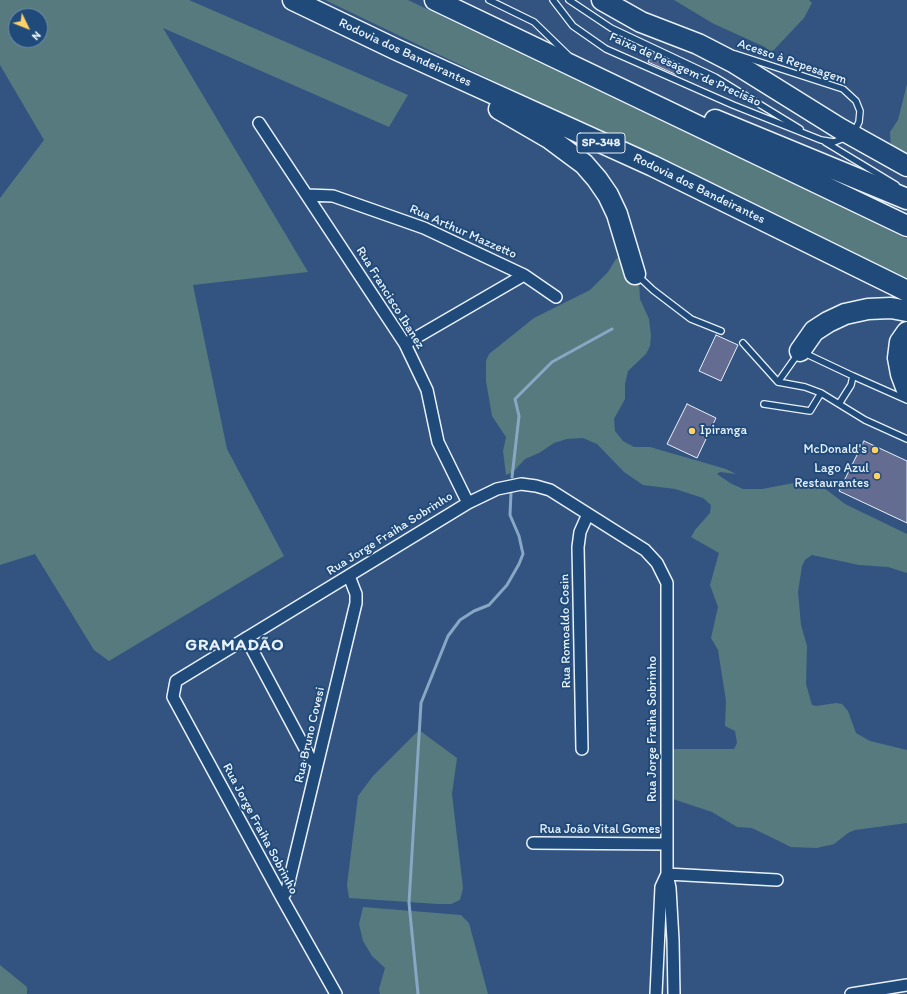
<!DOCTYPE html>
<meta charset="utf-8">
<style>
body{margin:0}
#map{position:relative;width:907px;height:994px;overflow:hidden;background:#335480;font-family:Itim,sans-serif}
canvas{display:block}
.north{position:absolute;left:8px;top:8px;width:40px;height:40px;box-sizing:border-box;background:#1f4a7a;border:1px solid #6f8dac;border-radius:50%;rotate:133deg;font-size:11px;font-weight:700;line-height:16px;text-align:center;color:#e8f1f8}
.north::after{content:'';display:block;margin:auto;width:14px;height:18px;background:#ffd166;clip-path:polygon(50% 0,100% 100%,50% 72%,0 100%)}
</style>
<div id="map">
<canvas width="907" height="994"></canvas>
<div class="north">N</div>
</div>
<script>
const c = document.querySelector('canvas').getContext('2d');
c.lineJoin = 'round';
function fill(path, color) { c.fillStyle = color; c.fill(path, 'evenodd'); }
const toPath = rows => new Path2D(rows.map(r => 'M' + r).join(''));
function strokePath(path, color, width, dash) { c.strokeStyle = color; c.lineWidth = width; c.lineCap = dash ? 'butt' : 'round'; c.setLineDash(dash || []); c.stroke(path); }
function label(font, color, halo, rows, align = 'center') {
  c.font = font + ' Itim,sans-serif'; c.lineWidth = 4; c.setLineDash([]); c.textBaseline = 'middle'; c.strokeStyle = halo; c.fillStyle = color; for (const [text, x, y, turn = 0] of rows) {
    c.save(); c.translate(x, y); c.rotate((+turn || 0) * Math.PI / 180); c.textAlign = isNaN(turn) ? turn : align; if (halo) c.strokeText(text, 0, 0); c.fillText(text, 0, 0); c.restore();
  }
}
const green = toPath([
 [0,0,189,0,408,95,389,127,163,28,308,272,193,285,227,449,284,556,109,661,94,650,35,554,0,565,0,198,44,140,0,65],
 [16,16,40,16,40,40,16,40],
 [325,0,408,0,747,162,907,239,907,279],
 [674,0,809,0,812,3,804,18,770,54,765,47,714,24],
 [907,84,907,160,891,151,890,132,898,120],
 [621,256,639,281,640,299,649,319,651,336,650,346,646,354,628,371,625,384,625,399,614,419,615,431,623,441,634,447,650,447,726,469,736,474,720,472,717,474,730,483,743,489,762,489,799,482,808,487,823,487,845,504,907,534,907,573,888,567,859,565,812,555,805,560,802,566,798,592,801,625,807,646,806,684,812,705,816,706,836,703,842,704,848,711,856,733,870,741,907,750,907,823,855,830,848,833,834,844,817,848,791,847,752,828,737,827,712,812,673,799,674,749,734,749,737,743,735,731,725,726,726,701,718,650,711,638,718,607,710,585,719,553,691,537,695,530,710,513,711,505,703,498,675,489,643,485,624,472,597,444,583,438,567,439,554,443,539,453,525,459,513,472,506,475,503,451,506,437,492,416,486,381,486,361,489,354,534,318,590,290,608,272,616,259],
 [419,730,457,758,452,794,463,888,460,900,451,904,438,904,349,898,347,885,358,796,373,776],
 [363,907,461,915,469,923,488,994,380,994,379,989,385,968,372,956,363,941,359,924],
 [0,965,27,987,27,994,0,994]
]);
const stream = toPath([
 [512,477,519,416,515,399,552,362,612,329],
 [418,994,409,903,421,703,448,636,460,620,474,611,489,605,507,585,519,564,523,554,519,536,510,515,511,493]
]);
const building = toPath([
 [652,53,681,66,677,75,648,62,652,53],
 [716,335,738,345,721,381,699,371,716,335],
 [687,404,716,418,697,458,667,444,687,404],
 [864,441,907,461,907,523,839,491,864,441]
]);
const lane = toPath([
 [489,0,534,22,568,55],
 [553,0,573,26,606,49,733,105,821,140,834,142,847,137],
 [569,0,611,28,715,77,800,129],
 [735,54,843,89,856,101,860,111,859,122,854,132],
 [825,142,896,185],
 [637,275,653,290,691,319,721,331],
 [743,343,778,382,805,387,821,393],
 [778,382,800,351,853,376],
 [764,404,810,411,821,393,865,420,907,439],
 [839,404,851,385,853,376,907,400]
]);
const street = toPath([
 [259,123,405,344,427,390,438,442,468,503],
 [307,195,333,196,424,228,524,275,556,297],
 [405,344,524,275],
 [246,638,310,758,317,764],
 [582,749,578,547,580,532,588,514],
 [533,843,667,844],
 [667,874,777,880],
 [282,898,287,890,356,603,356,594,349,576],
 [336,994,282,898,173,697,176,681,468,503,497,489,521,484,536,486,550,490,645,550,657,563,667,583,667,874,670,888,673,940,674,994],
 [656,994,661,887,667,874],
 [851,994,907,985]
]);
const highway = toPath([
 [293,0,395,49,653,166,907,291],
 [435,0,907,226],
 [602,0,641,22,698,44,733,62,839,128,907,166],
 [499,109,549,138,584,164,597,179,608,195,617,214,635,274],
 [715,120,907,199],
 [907,332,900,342,898,358,901,374,907,390],
 [800,351,814,331,828,322,845,314,868,309,891,308,907,311]
]);
const markers = [
 [692,431,4,"#ffd166"],
 [875,450,4,"#ffd166"],
 [877,476,4,"#ffd166"]
];
const shields = [
 [601,143,48]
];
const shieldNames = [
 ["SP-348",601,143]
];
const streetNames = [
 ["Rodovia dos Bandeirantes",405,53,25],
 ["Acesso à Repesagem",792,62,19],
 ["Faixa de Pesagem de Precisão",685,70,24],
 ["Rodovia dos Bandeirantes",699,189,26],
 ["Rua Arthur Mazzetto",463,232,24],
 ["Rua Francisco Ibanez",390,298,58],
 ["Rua Jorge Fraiha Sobrinho",390,534,-32],
 ["Rua Romoaldo Cosin",566,631,-91],
 ["Rua Jorge Fraiha Sobrinho",653,729,-90],
 ["Rua Bruno Covesi",310,735,-77],
 ["Rua Jorge Fraiha Sobrinho",260,829,62],
 ["Rua João Vital Gomes",600,830]
];
const poiNames = [
 ["Ipiranga",700,431,"left"],
 ["McDonald's",867,450],
 ["Lago Azul",869,469],
 ["Restaurantes",869,484]
];
const districtNames = [
 ["GRAMADÃO",235,646]
];
fill(green, '#577a7f');
strokePath(stream, '#87a7c4', 3);
fill(building, '#646d91');
strokePath(building, '#e8f1f8', 1);
strokePath(lane, '#e8f1f8', 8);
strokePath(street, '#e8f1f8', 14);
strokePath(highway, '#e8f1f8', 23);
strokePath(lane, '#1f4a7a', 5.5);
strokePath(street, '#1f4a7a', 11);
strokePath(highway, '#1f4a7a', 20);
for (const [x, y, r, color] of markers) { const dot = new Path2D(); dot.arc(x, y, r, 0, 2 * Math.PI); c.fillStyle = color; c.fill(dot); strokePath(dot, '#1f4a7a', 1.5); }
for (const [x, y, w] of shields) { const box = new Path2D(); box.roundRect(x - w / 2, y - 10, w, 20, 3); c.fillStyle = '#1f4a7a'; c.fill(box); strokePath(box, '#e8f1f8', 1); }
label('bold 12px', '#e8f1f8', null, shieldNames);
label('13px', '#e8f1f8', '#1f4a7a', streetNames);
label('13px', '#e8f1f8', '#1f4a7a', poiNames, 'right');
c.letterSpacing = '1px';
label('bold 17px', '#e8f1f8', '#1f4a7a', districtNames);
c.letterSpacing = '0px';
</script>
